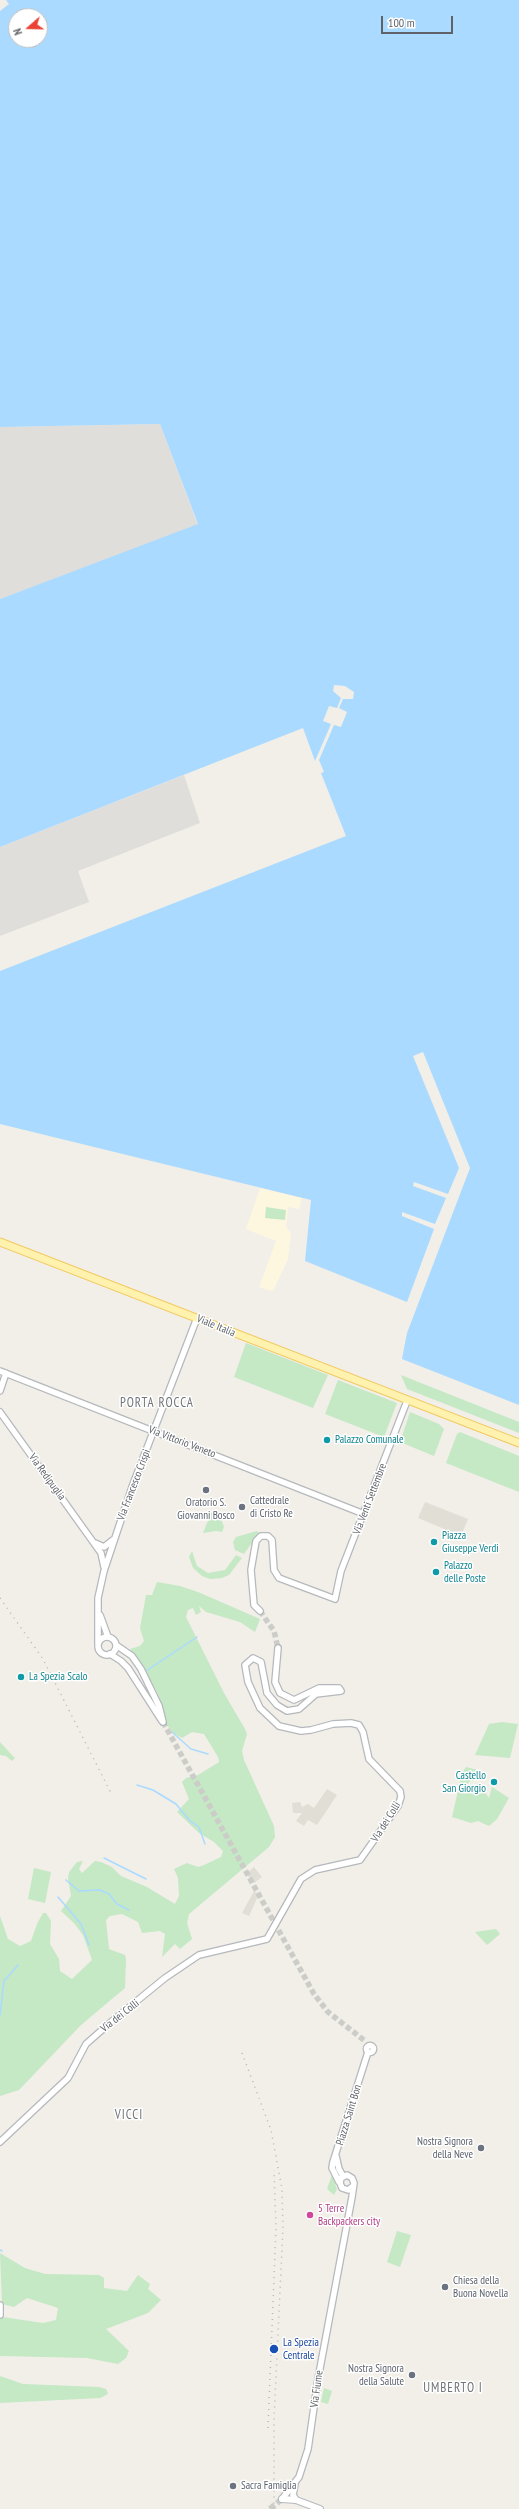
<!DOCTYPE html>
<style>
body{margin:0}
#map{position:relative;width:519px;height:2509px;overflow:hidden;background:#f1efe8;font-family:"PT Sans Narrow",sans-serif}
canvas{display:block}
.north{position:absolute;left:8px;top:8px;width:40px;height:40px;box-sizing:border-box;background:#fff;border:1px solid #bfc1c3;border-radius:50%;rotate:250deg;font-size:11px;font-weight:700;line-height:16px;text-align:center;color:#5f6368}
.north::after{content:'';display:block;margin:auto;width:14px;height:18px;background:#ea4335;clip-path:polygon(50% 0,100% 100%,50% 72%,0 100%)}
.scale{position:absolute;left:381px;top:16px;width:72px;height:18px;box-sizing:border-box;border:2px solid #5f6368;border-top:0;padding-left:5px;font-size:12px;line-height:14px;white-space:nowrap;color:#5f6368;-webkit-text-stroke:3px #fff;paint-order:stroke}
</style>
<div id="map">
<canvas width="519" height="2509"></canvas>
<div class="north">N</div>
<div class="scale">100 m</div>
</div>
<script>
const c = document.querySelector('canvas').getContext('2d');
c.lineJoin = 'round';
function fill(path, color) { c.fillStyle = color; c.fill(path, 'evenodd'); }
const toPath = rows => new Path2D(rows.map(r => 'M' + r).join(''));
function strokePath(path, color, width, dash) { c.strokeStyle = color; c.lineWidth = width; c.lineCap = dash ? 'butt' : 'round'; c.setLineDash(dash || []); c.stroke(path); }
function label(font, color, halo, rows, align = 'center') {
  c.font = font + ' "PT Sans Narrow",sans-serif'; c.lineWidth = 3; c.setLineDash([]); c.textBaseline = 'middle'; c.strokeStyle = halo; c.fillStyle = color; for (const [text, x, y, turn = 0] of rows) {
    c.save(); c.translate(x, y); c.rotate((+turn || 0) * Math.PI / 180); c.textAlign = isNaN(turn) ? turn : align; if (halo) c.strokeText(text, 0, 0); c.fillText(text, 0, 0); c.restore();
  }
}
const commercial = toPath([
 [260,1188,302,1198,299,1209,288,1207,286,1227,291,1233,288,1259,273,1291,259,1287,276,1241,246,1229]
]);
const industrial = toPath([
 [160,424,198,525,0,599,0,427],
 [184,775,200,823,78,871,89,902,0,936,0,847]
]);
const education = toPath([
 [425,1502,468,1519,461,1536,418,1518],
 [327,1789,337,1795,317,1825,308,1820,304,1826,296,1821,302,1813,293,1813,292,1803,300,1802,302,1807,308,1804,314,1808],
 [254,1867,262,1877,254,1883,246,1874],
 [254,1891,259,1894,249,1916,242,1913]
]);
const green = toPath([
 [266,1207,286,1210,285,1220,265,1218],
 [246,1343,328,1375,313,1408,234,1377],
 [401,1375,519,1422,519,1433,407,1389],
 [338,1380,397,1403,384,1437,325,1414],
 [410,1412,439,1424,444,1429,434,1456,400,1442],
 [460,1432,519,1456,519,1492,446,1463,457,1434],
 [218,1511,224,1527,222,1532,216,1531,203,1533,211,1513],
 [257,1531,259,1533,244,1554,235,1550,233,1542,236,1537],
 [192,1551,197,1566,208,1573,225,1570,236,1555,242,1558,229,1575,222,1578,210,1579,202,1576,193,1568,189,1557],
 [157,1582,180,1586,198,1592,260,1619,255,1632,240,1622,206,1612,199,1606,201,1612,196,1615,193,1608,188,1610,186,1617,224,1693,245,1729,247,1734,242,1751,244,1760,274,1826,275,1837,269,1847,189,1914,187,1923,192,1939,180,1949,175,1944,162,1957,165,1934,160,1931,142,1933,138,1922,122,1914,110,1916,106,1920,109,1949,125,1955,126,1959,125,1988,81,2025,19,2090,0,2096,0,1916,8,1939,20,1946,31,1941,37,1924,43,1913,46,1913,51,1921,50,1944,59,1959,60,1971,72,1979,92,1960,83,1935,74,1923,61,1911,71,1896,68,1878,69,1872,77,1862,83,1861,79,1869,82,1873,95,1861,101,1862,112,1867,121,1876,147,1887,175,1904,179,1896,178,1878,174,1869,187,1863,198,1867,204,1865,221,1857,223,1851,214,1842,199,1833,177,1812,189,1799,182,1782,186,1778,198,1775,219,1762,218,1757,204,1734,192,1732,182,1738,172,1732,167,1725,158,1694,144,1669,130,1649,140,1646,144,1641,140,1628,146,1595,152,1595],
 [502,1722,518,1724,510,1758,475,1755,489,1724],
 [0,1742,11,1754,15,1758,12,1761,6,1756,0,1755],
 [466,1767,478,1770,473,1781,471,1780,466,1785,473,1787,474,1785,484,1791,489,1798,492,1787,509,1798,497,1819,489,1826,478,1821,471,1823,452,1817,462,1773],
 [34,1868,51,1872,45,1903,28,1899],
 [496,1929,500,1934,487,1945,475,1932],
 [332,2175,337,2189,334,2195,327,2189],
 [397,2231,411,2235,400,2267,387,2262],
 [0,2253,25,2268,45,2274,99,2275,104,2278,104,2288,127,2291,138,2275,150,2284,148,2289,161,2300,148,2313,106,2329,129,2351,126,2358,118,2364,87,2358,0,2356,0,2319,3,2317,43,2323,56,2320,58,2308,27,2298,14,2307,2,2304],
 [0,2376,23,2384,99,2387,106,2389,108,2394,100,2398,0,2403],
 [324,2388,332,2391,328,2404,321,2402]
]);
const water = toPath([
 [6,0,519,0,519,1405,402,1359,407,1333,470,1168,423,1052,413,1056,459,1168,448,1194,414,1182,413,1186,446,1198,435,1224,402,1212,402,1216,434,1229,407,1302,305,1261,311,1200,0,1124,0,971,346,836,321,773,324,772,319,760,334,725,341,727,347,712,339,708,343,699,353,699,354,692,345,686,334,685,333,691,341,698,337,708,329,706,323,721,331,724,315,761,303,728,0,847,0,599,198,524,160,424,0,427,0,11,9,4],
 [16,16,40,16,40,40,16,40]
]);
const stream = toPath([
 [146,1671,197,1637],
 [172,1732,191,1749,208,1754],
 [137,1785,153,1790,176,1804,190,1821,199,1827,205,1844],
 [104,1858,146,1879],
 [66,1880,79,1891,100,1890,109,1894,117,1904,129,1910],
 [58,1897,81,1924,89,1945],
 [0,2015,4,1981,18,1965],
 [0,2250,2,2251]
]);
const tertiaryTunnel = toPath([
 [260,1611,274,1631,278,1648],
 [163,1722,314,1994,328,2012,365,2041]
]);
const secondaryTunnel = toPath([
 [270,2509,282,2499]
]);
const tertiary = toPath([
 [0,1371,364,1514],
 [0,1391,6,1373],
 [0,1412,101,1553,104,1567],
 [95,1543,104,1547,113,1540],
 [260,1611,254,1605,251,1570,256,1541,261,1536,268,1536,272,1540,274,1570,279,1578,335,1599,341,1571,407,1401],
 [100,1615,108,1637],
 '98 1646a9 9 0 1 1 18 0a9 9 0 1 1-18 0Z',
 [98,1643,98,1598,104,1571,132,1487,197,1318],
 [116,1645,132,1656,141,1669,159,1706,163,1722],
 [110,1654,121,1661,128,1668,162,1721],
 '366.5 2049a3.5 3.5 0 1 1 7 0a3.5 3.5 0 1 1-7 0Z',
 [0,2142,68,2078,86,2044,111,2022,165,1978,199,1955,267,1939,301,1879,315,1870,360,1860,398,1806,401,1797,400,1791,369,1759,363,1732,359,1725,351,1723,333,1724,311,1730,301,1731,279,1726,260,1708,248,1682,245,1665,253,1658,261,1662,267,1693,277,1705,287,1711,299,1709,316,1694,341,1691,339,1688,319,1688,294,1700,280,1693,275,1682,278,1648],
 [336,2156,339,2169,343,2176],
 [339,2182,332,2168,333,2162,368,2052],
 [0,2305,0,2315],
 [295,2484,293,2495,296,2500],
 [282,2499,299,2477,308,2449,318,2379,352,2197,354,2183,352,2178,347,2175,341,2178,340,2183,342,2188,348,2190,352,2187]
]);
const secondary = toPath([
 [282,2499,296,2500,320,2509]
]);
const primary = toPath([
 [0,1242,519,1443]
]);
const rail = toPath([
 [0,1598,43,1659,112,1795],
 [242,2053,271,2130,282,2189,283,2228,274,2419,274,2509],
 [268,2428,276,2228,274,2170]
]);
const markers = [
 [327,1440,4,"#0f9aa8"],
 [206,1490,4,"#6b7280"],
 [242,1507,4,"#6b7280"],
 [434,1542,4,"#0f9aa8"],
 [436,1572,4,"#0f9aa8"],
 [21,1677,4,"#0f9aa8"],
 [494,1782,4,"#0f9aa8"],
 [481,2148,4,"#6b7280"],
 [310,2215,4,"#d1479c"],
 [445,2287,4,"#6b7280"],
 [274,2349,5,"#1a4fb4"],
 [412,2375,4,"#6b7280"],
 [233,2486,4,"#6b7280"]
];
const streetNames = [
 ["Viale Italia",216,1326,22],
 ["Via Vittorio Veneto",182,1442,21],
 ["Via Redipuglia",47,1477,54],
 ["Via Francesco Crispi",134,1485,-69],
 ["Via Venti Settembre",370,1499,-69],
 ["Via dei Colli",386,1822,-58],
 ["Via dei Colli",120,2016,-38],
 ["Piazza Saint Bon",349,2115,-73],
 ["Via Fiume",317,2389,-82]
];
const cultureNames = [
 ["Palazzo Comunale",335,1440],
 ["Piazza",442,1536],
 ["Giuseppe Verdi",442,1549],
 ["Palazzo",444,1566],
 ["delle Poste",444,1579],
 ["La Spezia Scalo",29,1677],
 ["Castello",486,1776,"right"],
 ["San Giorgio",486,1789,"right"]
];
const worshipNames = [
 ["Cattedrale",250,1501],
 ["di Cristo Re",250,1514],
 ["Oratorio S.",206,1503,"center"],
 ["Giovanni Bosco",206,1516,"center"],
 ["Nostra Signora",473,2142,"right"],
 ["della Neve",473,2155,"right"],
 ["Chiesa della",453,2281],
 ["Buona Novella",453,2294],
 ["Nostra Signora",404,2369,"right"],
 ["della Salute",404,2382,"right"],
 ["Sacra Famiglia",241,2486]
];
const hotelNames = [
 ["5 Terre",318,2209],
 ["Backpackers city",318,2222]
];
const transitNames = [
 ["La Spezia",283,2343],
 ["Centrale",283,2356]
];
const quarterNames = [
 ["PORTA ROCCA",157,1403],
 ["VICCI",129,2115],
 ["UMBERTO I",453,2388]
];
fill(commercial, '#fef7e0');
fill(industrial, '#e0deda');
fill(education, '#e1ded6');
fill(green, '#c5e8c5');
fill(water, '#aadaff');
strokePath(stream, '#aadaff', 1.5);
strokePath(tertiaryTunnel, '#ccccc8', 5.5, [5.5, 3]);
strokePath(secondaryTunnel, '#ccccc8', 6, [6, 3]);
strokePath(tertiary, '#b5b8bc', 8);
strokePath(secondary, '#b6babf', 8);
strokePath(primary, '#f2c960', 9);
strokePath(tertiary, '#fff', 5.5);
strokePath(secondary, '#fff', 6);
strokePath(primary, '#fff2af', 7);
strokePath(rail, '#b6b7b8', 1.5, [1, 5]);
for (const [x, y, r, color] of markers) { const dot = new Path2D(); dot.arc(x, y, r, 0, 2 * Math.PI); c.fillStyle = color; c.fill(dot); strokePath(dot, '#fff', 1.5); }
label('11px', '#5f6368', '#fff', streetNames);
label('11px', '#0d838f', '#fff', cultureNames, 'left');
label('11px', '#5b616d', '#fff', worshipNames, 'left');
label('11px', '#b23c85', '#fff', hotelNames, 'left');
label('11px', '#164399', '#fff', transitNames, 'left');
c.letterSpacing = '1px';
label('13px', '#70757a', '#fff', quarterNames);
c.letterSpacing = '0px';
</script>
